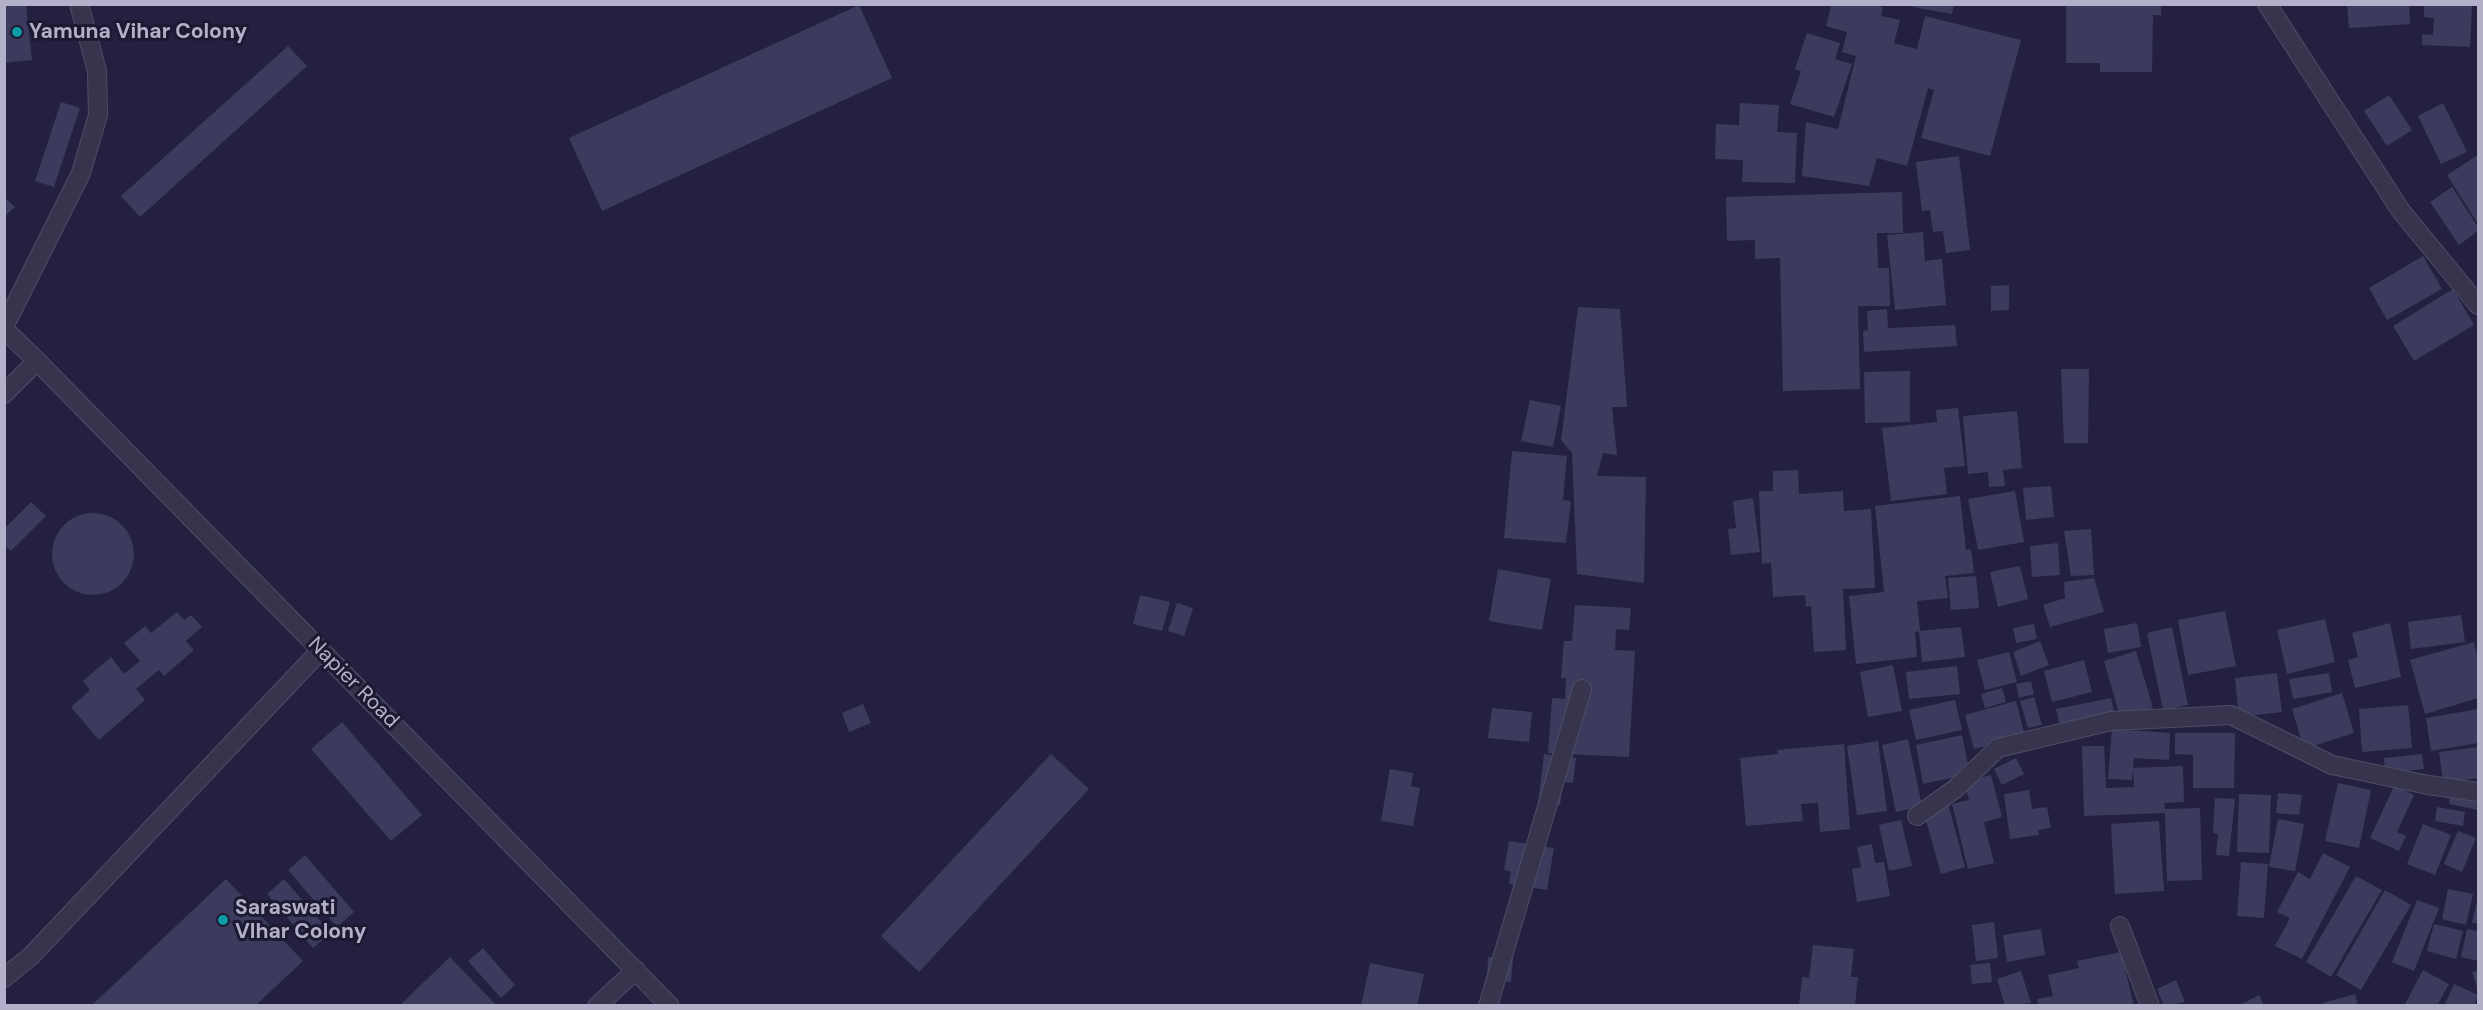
<!DOCTYPE html>
<style>
body{margin:0}
#map{position:relative;width:2483px;height:1010px;overflow:hidden;background:#23213f;font-family:"DM Sans",sans-serif}
canvas{display:block}
.frame{position:absolute;inset:0;border:6px solid #b3b1ca;pointer-events:none}
</style>
<div id="map">
<canvas width="2483" height="1010"></canvas>
<div class="frame"></div>
</div>
<script>
const c = document.querySelector('canvas').getContext('2d');
c.lineJoin = 'round';
function fill(path, color) { c.fillStyle = color; c.fill(path, 'evenodd'); }
const toPath = rows => new Path2D(rows.map(r => 'M' + r).join(''));
function strokePath(path, color, width, dash) { c.strokeStyle = color; c.lineWidth = width; c.lineCap = dash ? 'butt' : 'round'; c.setLineDash(dash || []); c.stroke(path); }
function label(font, color, halo, rows, align = 'center') {
  c.font = font + ' "DM Sans",sans-serif'; c.lineWidth = 6; c.setLineDash([]); c.textBaseline = 'middle'; c.strokeStyle = halo; c.fillStyle = color; for (const [text, x, y, turn = 0] of rows) {
    c.save(); c.translate(x, y); c.rotate((+turn || 0) * Math.PI / 180); c.textAlign = isNaN(turn) ? turn : align; if (halo) c.strokeText(text, 0, 0); c.fillText(text, 0, 0); c.restore();
  }
}
const building = toPath([
 [4,4,26,4,32,60,4,63],
 [1913,4,1954,4,1952,14,1913,7],
 [2066,4,2161,4,2161,15,2153,15,2152,72,2100,72,2100,63,2066,63],
 [2347,4,2409,4,2410,24,2349,28],
 [2424,4,2472,4,2470,47,2422,45,2422,34,2433,35,2434,18,2424,17],
 [859,5,892,78,602,211,569,138],
 [1826,5,1872,5,1883,7,1881,16,1900,20,1894,43,1917,49,1925,16,2021,40,1990,156,1921,138,1934,90,1928,88,1907,166,1877,158,1869,186,1802,176,1806,122,1838,129,1856,56,1842,52,1847,32,1826,26,1831,6],
 [1807,33,1840,43,1835,59,1852,64,1834,117,1790,104,1801,71,1795,69],
 [288,46,307,66,140,217,121,196],
 [2389,95,2412,130,2387,146,2364,111],
 [61,102,80,108,54,187,35,181],
 [1740,103,1779,105,1777,132,1797,133,1795,183,1742,182,1743,160,1715,159,1716,124,1739,125],
 [2443,103,2467,152,2441,164,2418,116],
 [2478,155,2478,224,2447,175],
 [1959,156,1970,250,1946,253,1943,231,1933,232,1930,210,1922,211,1916,162],
 [2452,187,2478,227,2478,231,2459,245,2430,202],
 [1902,192,1903,233,1877,233,1878,268,1889,268,1890,306,1858,306,1860,389,1783,391,1780,258,1755,259,1755,240,1727,241,1726,197],
 [4,197,15,207,4,217],
 [1923,232,1925,261,1942,259,1946,305,1895,310,1887,235],
 [2423,256,2442,289,2387,320,2369,288],
 [2009,285,2009,310,1991,311,1991,286],
 [2453,289,2474,325,2414,361,2393,326],
 [1578,307,1620,309,1627,407,1612,407,1617,455,1603,453,1597,476,1646,477,1644,583,1577,574,1572,453,1561,440],
 [1887,309,1888,328,1955,325,1957,346,1864,352,1863,331,1868,330,1867,311],
 [2061,369,2089,369,2088,443,2064,443],
 [1910,371,1910,422,1865,423,1864,372],
 [1530,400,1561,406,1553,447,1521,441],
 [1958,408,1965,466,1944,468,1947,494,1891,501,1882,428,1937,422,1936,410],
 [2017,411,2022,468,2003,470,2005,486,1989,487,1988,472,1968,474,1963,416],
 [1512,451,1567,456,1563,500,1571,501,1566,543,1504,538],
 [1798,470,1799,494,1843,491,1844,511,1871,509,1875,588,1843,589,1846,650,1814,652,1811,606,1806,607,1805,595,1773,597,1771,563,1762,564,1759,491,1773,491,1773,471],
 [2051,486,2054,517,2026,520,2023,488],
 [2015,491,2024,542,1978,550,1968,499],
 [1960,496,1966,550,1971,549,1974,573,1945,576,1948,598,1917,601,1920,631,1915,632,1917,657,1856,664,1849,596,1884,592,1875,506],
 [1753,498,1760,552,1731,555,1728,529,1736,528,1733,501],
 [31,502,46,516,11,551,4,545,4,529],
 '52 554a41 41 0 1 1 82 0a41 41 0 1 1-82 0Z',
 [2091,529,2094,575,2071,576,2064,531],
 [2058,543,2060,575,2032,577,2030,546],
 [2020,566,2028,599,1998,607,1990,572],
 [1498,569,1551,579,1542,630,1489,621],
 [1976,576,1979,608,1951,610,1948,578],
 [2094,578,2104,612,2050,627,2043,605,2065,598,2064,582],
 [1140,595,1170,602,1162,631,1133,624],
 [1177,603,1193,608,1184,636,1168,631],
 [1575,605,1631,608,1629,630,1616,629,1615,650,1635,651,1629,757,1548,753,1552,698,1565,699,1566,678,1561,678,1564,641,1572,641],
 [2225,611,2236,666,2188,675,2178,620],
 [177,612,184,620,191,615,202,627,186,641,194,650,164,676,159,670,136,689,145,700,99,740,71,707,90,690,83,681,111,657,124,674,140,661,124,643,145,626,151,633],
 [2461,615,2465,642,2411,649,2408,622],
 [2325,619,2335,662,2287,674,2277,630],
 [2137,623,2141,647,2108,653,2104,629],
 [2390,623,2401,677,2355,688,2348,660,2358,657,2352,633],
 [2034,624,2037,639,2016,643,2013,628],
 [1961,627,1965,657,1922,662,1919,631],
 [2172,627,2188,705,2163,710,2147,633],
 [2040,641,2049,665,2021,676,2013,652],
 [2474,642,2478,660,2478,698,2425,714,2410,660],
 [2136,651,2153,708,2120,717,2104,661],
 [2009,652,2017,682,1985,690,1977,660],
 [2084,660,2092,692,2052,702,2044,671],
 [1893,665,1902,711,1868,717,1860,672],
 [1957,666,1960,694,1909,699,1906,672],
 [2277,673,2282,712,2239,717,2235,678],
 [2329,673,2332,692,2293,699,2289,679],
 [2031,681,2034,694,2019,698,2016,684],
 [2002,688,2006,702,1985,708,1981,694],
 [2342,693,2354,733,2304,749,2292,709],
 [2034,697,2042,725,2028,728,2020,701],
 [2111,698,2115,716,2060,726,2056,709],
 [1955,700,1962,730,1916,740,1909,710],
 [2016,701,2025,736,1974,749,1965,715],
 [863,704,871,723,849,732,842,713],
 [2408,705,2412,748,2362,752,2359,709],
 [1492,708,1532,712,1529,742,1488,738],
 [2478,709,2478,743,2431,751,2426,718],
 [342,722,422,815,391,841,311,749],
 [2112,729,2170,733,2169,760,2134,758,2132,780,2108,779],
 [2175,733,2235,733,2234,788,2193,788,2193,755,2175,754],
 [1962,735,1970,774,1923,784,1916,745],
 [1908,739,1922,806,1896,812,1882,745],
 [1878,741,1887,811,1857,815,1847,746],
 [1844,744,1850,829,1820,832,1818,803,1801,804,1803,821,1746,826,1740,758,1778,754,1777,750],
 [2082,746,2104,746,2106,788,2134,787,2133,768,2183,766,2184,802,2164,803,2165,809,2200,808,2202,880,2167,881,2165,813,2084,816],
 [2478,747,2478,778,2443,783,2439,752],
 [1051,754,1089,789,919,972,881,936],
 [1544,754,1576,758,1573,783,1563,782,1560,805,1538,803],
 [2422,754,2424,769,2385,773,2384,758],
 [2016,758,2024,774,2002,785,1994,769],
 [1390,769,1413,773,1411,786,1420,788,1413,826,1381,821],
 [1991,775,2002,817,1984,822,1994,863,1968,869,1952,804,1969,800,1964,782],
 [2338,783,2371,790,2359,848,2325,841],
 [2394,786,2414,795,2397,832,2406,836,2399,851,2370,838],
 [2029,790,2032,809,2047,807,2051,828,2038,830,2039,835,2010,839,2004,794],
 [2278,793,2302,795,2299,815,2276,813],
 [2239,794,2271,795,2269,853,2237,852],
 [2450,796,2478,801,2478,810,2449,804],
 [2215,798,2235,799,2229,856,2216,855,2218,834,2213,833],
 [1948,803,1965,867,1941,874,1925,817,1937,814,1935,807],
 [2437,807,2465,812,2463,826,2435,821],
 [2278,819,2304,824,2295,871,2269,867],
 [1901,820,1912,866,1889,871,1879,825],
 [2159,821,2164,891,2115,894,2111,824],
 [2423,824,2451,835,2435,875,2407,864],
 [2458,831,2476,838,2462,872,2444,864],
 [1509,841,1554,848,1547,890,1509,884,1511,872,1504,870],
 [1872,844,1875,863,1884,862,1890,896,1857,902,1852,869,1861,867,1857,847],
 [2323,853,2350,867,2302,959,2275,946,2290,918,2277,912,2298,872,2310,879],
 [305,855,354,912,337,927,288,870],
 [2241,862,2268,864,2264,918,2237,916],
 [2356,876,2382,890,2331,977,2306,962],
 [226,879,303,961,255,1006,91,1006],
 [284,879,331,933,313,948,267,894],
 [2448,889,2473,894,2466,925,2442,919],
 [2385,890,2411,905,2361,990,2336,975],
 [2478,897,2478,924,2472,923],
 [2417,900,2439,908,2414,971,2392,962],
 [1994,922,1998,958,1976,961,1972,925],
 [2434,924,2463,931,2456,959,2427,951],
 [2041,929,2045,955,2007,962,2003,935],
 [2467,929,2478,931,2478,961,2461,957],
 [1813,945,1854,949,1851,977,1858,977,1855,1006,1799,1006,1802,977,1809,978],
 [483,948,515,985,501,998,468,961],
 [2121,952,2134,1006,2039,1006,2037,999,2053,996,2048,975,2079,968,2077,961],
 [450,957,497,1006,399,1006],
 [1488,957,1513,958,1511,982,1487,981],
 [1370,963,1424,974,1417,1006,1361,1006],
 [1990,963,1992,982,1972,984,1970,965],
 [2423,970,2449,984,2437,1006,2404,1006],
 [2478,970,2478,990,2472,972],
 [2021,971,2031,1003,2005,1006,1997,979],
 [2176,980,2185,1002,2164,1006,2157,989],
 [2454,984,2478,995,2474,1006,2444,1006],
 [2355,994,2358,1006,2324,1006,2323,1003],
 [2259,995,2264,1006,2238,1006]
]);
const minor = toPath([
 [2267,4,2401,211,2478,305],
 [4,327,81,173,98,115,97,71,79,4],
 [4,329,37,361],
 [1917,816,1955,789,1998,748,2111,721,2231,715,2332,765,2428,785,2478,792],
 [2120,926,2150,1006],
 [4,978,31,956,321,650],
 [597,1006,636,970],
 [1488,1006,1582,689]
]);
const tertiary = toPath([
 [4,394,37,361,670,1006]
]);
const markers = [
 [17,32,6,"#0f9aa8"],
 [223,920,6,"#0f9aa8"]
];
const poiNames = [
 ["Yamuna Vihar Colony",29,32],
 ["Saraswati",235,908],
 ["VIhar Colony",235,932]
];
const streetNames = [
 ["Napier Road",353,683,45]
];
fill(building, '#3d3b5d');
strokePath(minor, '#4f4d66', 20);
strokePath(tertiary, '#4f4d66', 20);
strokePath(minor, '#37354e', 18);
strokePath(tertiary, '#37354e', 18);
for (const [x, y, r, color] of markers) { const dot = new Path2D(); dot.arc(x, y, r, 0, 2 * Math.PI); c.fillStyle = color; c.fill(dot); strokePath(dot, '#1c1a33', 2); }
label('bold 21px', '#b3b1ca', '#1c1a33', poiNames, 'left');
label('21px', '#b3b1ca', '#1c1a33', streetNames);
</script>
